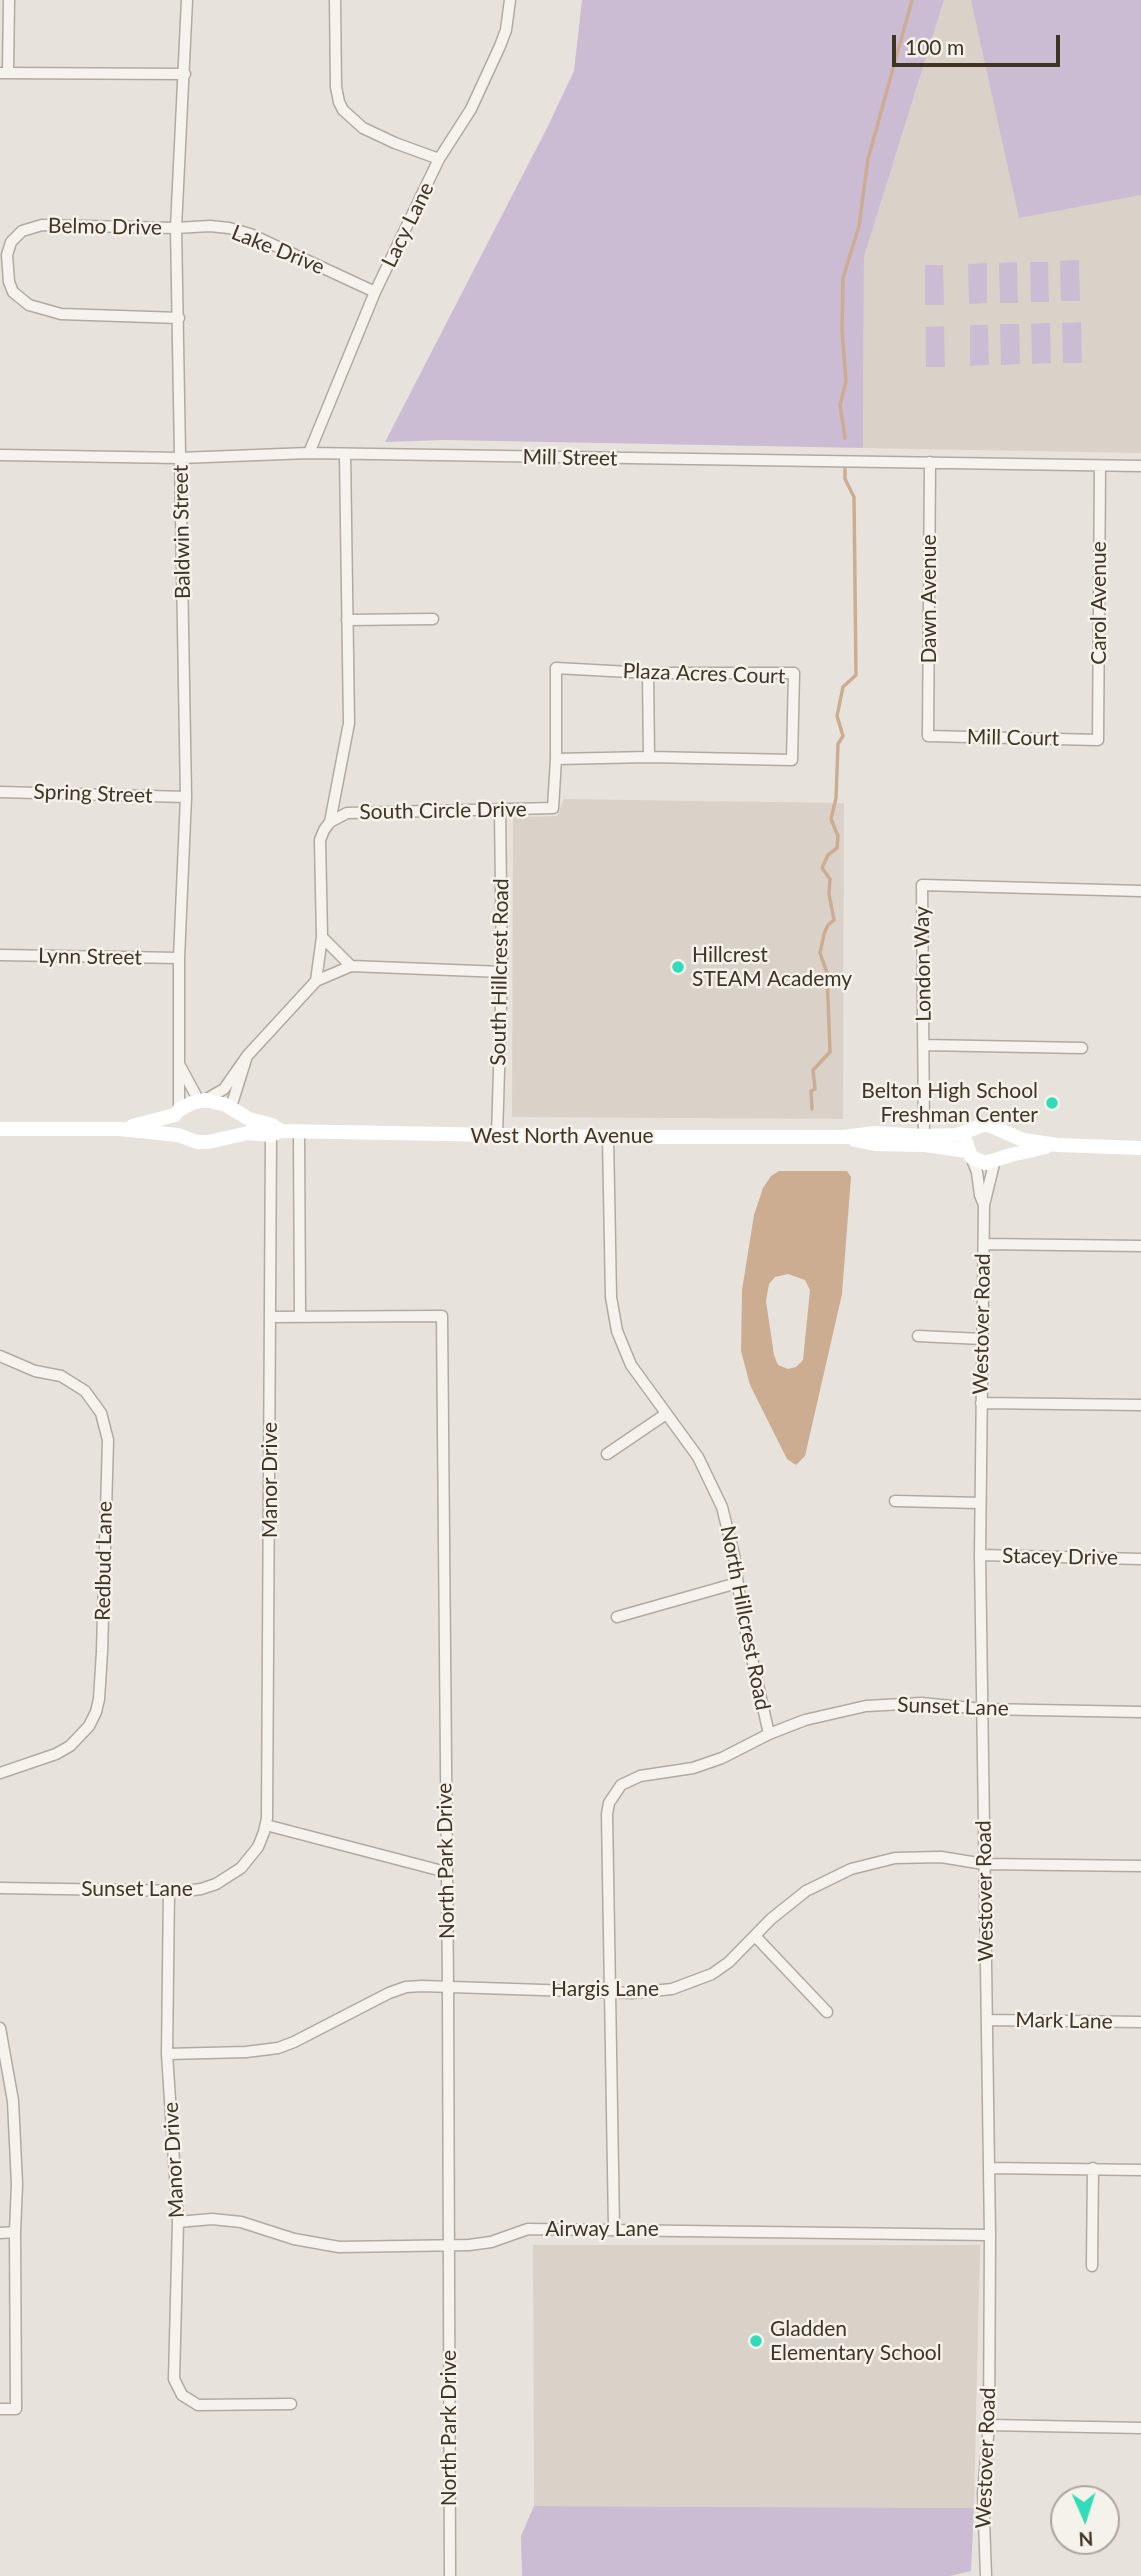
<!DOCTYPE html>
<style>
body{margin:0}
#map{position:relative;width:1141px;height:2576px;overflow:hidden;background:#e8e2dc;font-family:Lato,sans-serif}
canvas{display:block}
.north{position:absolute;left:1050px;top:2485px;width:70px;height:70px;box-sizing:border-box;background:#f5f1eb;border:2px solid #ada59b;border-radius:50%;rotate:177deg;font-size:19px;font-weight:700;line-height:28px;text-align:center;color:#403424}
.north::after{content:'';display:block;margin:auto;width:24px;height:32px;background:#31dcb8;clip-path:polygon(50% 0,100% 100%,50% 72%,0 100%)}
.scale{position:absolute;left:892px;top:35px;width:168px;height:32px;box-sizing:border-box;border:4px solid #403424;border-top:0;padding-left:9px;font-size:21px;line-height:24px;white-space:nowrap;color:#403424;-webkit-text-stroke:5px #f5f1eb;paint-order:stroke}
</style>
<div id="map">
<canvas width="1141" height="2576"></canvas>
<div class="north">N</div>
<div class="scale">100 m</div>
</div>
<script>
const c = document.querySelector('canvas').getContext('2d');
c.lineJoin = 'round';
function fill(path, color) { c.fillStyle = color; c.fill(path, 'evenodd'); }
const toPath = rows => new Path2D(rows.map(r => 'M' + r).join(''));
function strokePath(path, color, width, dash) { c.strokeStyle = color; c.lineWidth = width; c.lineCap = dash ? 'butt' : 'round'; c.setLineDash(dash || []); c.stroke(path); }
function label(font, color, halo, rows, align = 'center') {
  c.font = font + ' Lato,sans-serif'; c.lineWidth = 5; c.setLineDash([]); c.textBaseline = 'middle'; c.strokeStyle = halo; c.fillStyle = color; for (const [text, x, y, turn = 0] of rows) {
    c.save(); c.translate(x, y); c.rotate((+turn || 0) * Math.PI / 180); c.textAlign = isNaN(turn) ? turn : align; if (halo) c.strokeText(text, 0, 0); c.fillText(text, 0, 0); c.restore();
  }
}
const built = toPath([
 [944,0,1141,0,1141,453,863,448,864,257],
 [564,799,844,803,843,1119,512,1117,513,817,557,816],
 [533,2245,980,2245,974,2508,534,2506]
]);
const green = toPath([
 [582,0,944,0,864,257,863,448,444,440,385,442,548,126,574,71],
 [971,0,1141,0,1141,195,1019,218],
 [1079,260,1080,301,1061,301,1060,261],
 [1017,262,1018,303,1000,303,999,263],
 [1030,262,1048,262,1049,302,1031,302],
 [987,263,987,303,969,304,968,264],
 [925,265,943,265,944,305,925,305],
 [1081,322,1082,363,1063,363,1062,323],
 [1050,323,1051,363,1032,364,1031,324],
 [1000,324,1019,324,1020,364,1001,365],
 [970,325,988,325,989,365,970,366],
 [944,326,945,367,926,367,926,327],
 [534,2506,974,2508,971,2571,950,2576,522,2576,521,2536]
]);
const water = toPath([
 [779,1171,847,1171,851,1177,842,1294,805,1456,796,1465,787,1459,750,1385,741,1351,742,1290,754,1215,763,1188,771,1176],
 [788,1274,805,1280,810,1290,803,1360,796,1367,788,1369,778,1365,774,1355,766,1301,769,1284,775,1277]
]);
const stream = toPath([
 [845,438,840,405,846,382,842,330,843,278,859,226,868,159,912,0],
 [812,1109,811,1091,815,1089,813,1070,830,1052,827,973,820,953,824,934,828,925,834,920,829,894,830,879,822,868,828,855,837,848,838,836,831,819,836,798,838,744,843,736,837,716,843,687,856,675,854,497,845,479,845,469]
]);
const minor = toPath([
 [335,0,336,87,339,102,343,110,363,128,395,143,439,159],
 [0,73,185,74],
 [8,73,9,0],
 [179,318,61,314,29,305,13,292,9,282,7,255,11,242,22,231,42,225,176,228,210,226,229,228,250,234,375,292],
 [309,453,375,292,439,159,471,109,500,46,506,30,510,0],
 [0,455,180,458,309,453,1141,466],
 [930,462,928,736,1098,740,1100,466],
 [347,620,433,619],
 [648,673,649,757],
 [0,792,186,797],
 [330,822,349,723,345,454],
 [322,937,351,966],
 [0,955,179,958],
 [316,981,322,937,320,840,324,830,330,822,347,813,553,808,556,759,556,668,648,673,794,673,792,760,649,757,556,759],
 [924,1045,1082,1048],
 [247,1056,316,981,351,966,502,972],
 [179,1064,179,958,186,797,176,228,187,0],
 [205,1100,224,1089,247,1056,231,1107],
 [179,1110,179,1064,199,1101],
 [299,1133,300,1317],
 [497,1136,502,972,500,809],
 [924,1136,922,885,1141,891],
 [608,1137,611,1297,617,1331,631,1365,698,1457,722,1507,734,1555,742,1614,769,1734],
 [971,1157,977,1172,980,1195,984,1205],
 [984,1244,1141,1246],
 [271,1317,442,1316,448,1986,450,2576],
 [918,1336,982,1339],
 [0,1356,35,1371,61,1376,85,1391,101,1413,108,1440,102,1652,99,1699,96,1712,89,1726,70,1746,56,1754,0,1773],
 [981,1403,1141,1405],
 [607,1454,666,1414],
 [895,1501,980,1503],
 [980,1555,1141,1559],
 [617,1617,737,1583],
 [266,1825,446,1872],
 [0,1888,186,1891,201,1889,216,1884,241,1868,258,1847,264,1832,267,1818,271,1135],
 [169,1890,167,2054,178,2222,174,2379,182,2395,198,2405,291,2404],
 [755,1936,827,2012],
 [987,2020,1141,2022],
 [0,2028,13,2101,17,2184,15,2232,16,2409,0,2409],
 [167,2054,246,2052,278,2048,294,2042,389,1993,406,1987,422,1986,632,1993,672,1989,712,1974,729,1962,771,1919,806,1891,851,1869,895,1858,941,1857,984,1864,1141,1866],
 [989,2168,1141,2170],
 [178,2222,212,2219,241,2222,294,2239,339,2247,469,2245,491,2242,528,2229,990,2235],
 [614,2228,607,1814,609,1803,621,1785,640,1776,693,1768,722,1758,769,1734,805,1720,866,1706,921,1703,982,1709,1141,1712],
 [0,2233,15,2232],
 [1092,2266,1093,2168],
 [989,2425,1141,2428],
 [986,2576,983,2493,989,2425,990,2235,980,1555,984,1205,995,1160]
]);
const secondary = toPath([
 [132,1126,175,1115,179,1110,192,1103,205,1100,226,1105,249,1119,272,1125,281,1131],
 [0,1129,120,1129,178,1135,197,1142,208,1142,248,1133,271,1135,281,1131,608,1137,843,1137,874,1133,924,1136,957,1135,983,1125,989,1125,1023,1140,1058,1145,1141,1148],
 [855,1140,875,1144,925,1145,967,1151],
 [966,1142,971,1157,985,1163,1011,1155,1046,1147]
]);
const markers = [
 [678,967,7,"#31dcb8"],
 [1052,1103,7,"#31dcb8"],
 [756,2341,7,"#31dcb8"]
];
const streetNames = [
 ["Lacy Lane",408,225,-64],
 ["Belmo Drive",105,227,1],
 ["Lake Drive",278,250,22],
 ["Mill Street",570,458,1],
 ["Baldwin Street",182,532,-91],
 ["Dawn Avenue",929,599,-90],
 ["Carol Avenue",1099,603,-90],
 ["Plaza Acres Court",704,674,2],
 ["Mill Court",1013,738,1],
 ["Spring Street",93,794,2],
 ["South Circle Drive",443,811,-1],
 ["Lynn Street",90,957,1],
 ["London Way",923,964,-91],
 ["South Hillcrest Road",500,972,-89],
 ["West North Avenue",562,1136],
 ["Westover Road",982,1324,-89],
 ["Manor Drive",270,1480,-90],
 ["Stacey Drive",1060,1557,1],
 ["Redbud Lane",104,1561,-89],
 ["North Hillcrest Road",745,1618,79],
 ["Sunset Lane",953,1707,2],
 ["North Park Drive",446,1861,-91],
 ["Sunset Lane",137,1889],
 ["Westover Road",985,1891,-91],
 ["Hargis Lane",605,1989],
 ["Mark Lane",1064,2021,1],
 ["Manor Drive",174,2160,-93],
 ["Airway Lane",602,2229],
 ["North Park Drive",449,2428,-90],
 ["Westover Road",986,2458,-88]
];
const poiNames = [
 ["Hillcrest",692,955],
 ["STEAM Academy",692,979],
 ["Belton High School",1038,1091,"right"],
 ["Freshman Center",1038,1115,"right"],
 ["Gladden",770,2329],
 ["Elementary School",770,2353]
];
fill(built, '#dad2c9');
fill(green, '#ccbcd3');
fill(water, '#ccad92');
strokePath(stream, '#ccad92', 3.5);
strokePath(minor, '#b2aaa1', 13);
strokePath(minor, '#f6f3ef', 10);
strokePath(secondary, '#fff', 14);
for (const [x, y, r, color] of markers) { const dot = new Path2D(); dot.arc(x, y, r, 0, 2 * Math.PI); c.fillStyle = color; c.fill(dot); strokePath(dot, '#f5f1eb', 2.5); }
label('21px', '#403424', '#f5f1eb', streetNames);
label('21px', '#403424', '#f5f1eb', poiNames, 'left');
</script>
